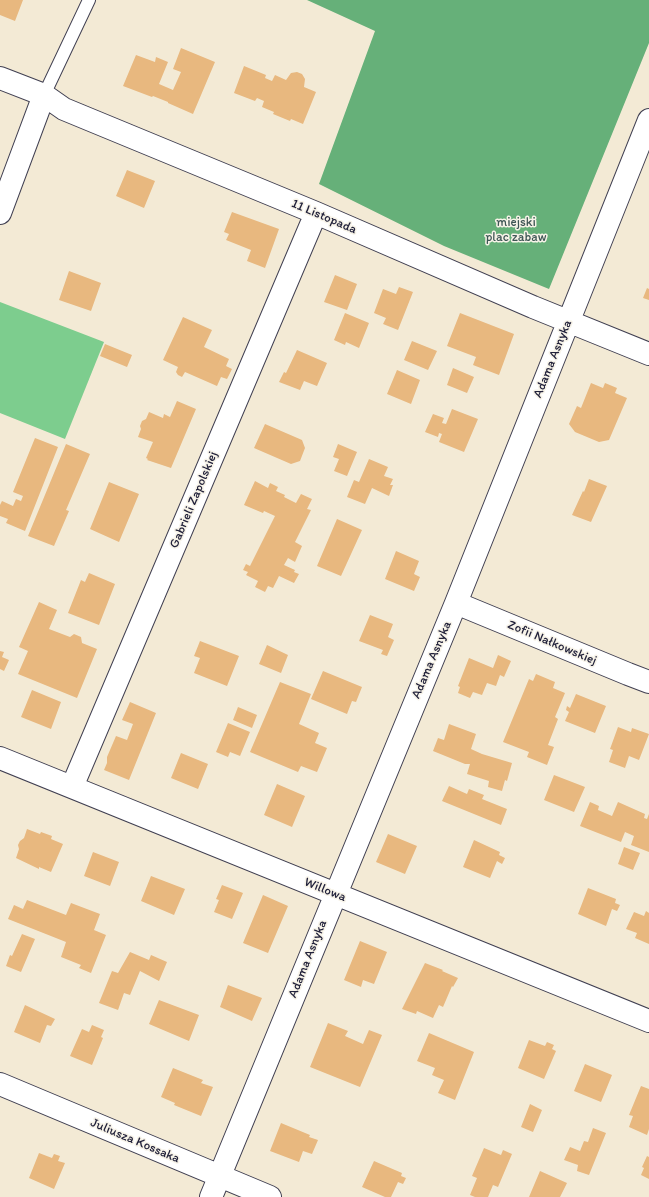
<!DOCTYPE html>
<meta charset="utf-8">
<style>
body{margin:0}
canvas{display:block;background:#f3ead5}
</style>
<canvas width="649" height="1197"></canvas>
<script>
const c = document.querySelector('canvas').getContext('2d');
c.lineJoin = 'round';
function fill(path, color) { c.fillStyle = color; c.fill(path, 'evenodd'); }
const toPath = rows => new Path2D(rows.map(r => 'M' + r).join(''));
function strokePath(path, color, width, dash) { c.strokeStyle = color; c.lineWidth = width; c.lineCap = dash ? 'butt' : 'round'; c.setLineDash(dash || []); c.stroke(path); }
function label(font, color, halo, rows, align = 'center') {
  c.font = font + ' Itim,sans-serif'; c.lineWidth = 3; c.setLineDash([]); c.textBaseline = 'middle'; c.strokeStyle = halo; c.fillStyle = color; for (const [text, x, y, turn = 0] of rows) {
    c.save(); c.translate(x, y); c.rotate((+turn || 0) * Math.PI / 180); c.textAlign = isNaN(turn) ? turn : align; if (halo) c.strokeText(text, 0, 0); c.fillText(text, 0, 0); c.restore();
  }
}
const green = toPath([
 [0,302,104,342,65,439,0,413]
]);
const forest = toPath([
 [307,0,649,0,649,43,549,289,444,246,319,184,375,31]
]);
const building = toPath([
 [0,0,23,0,15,21,0,15],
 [181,48,215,62,193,114,168,103,168,102,153,96,152,97,123,86,136,55,155,62,156,57,168,62,159,84,173,90,181,72,173,69],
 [244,66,266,75,265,78,272,81,275,75,286,80,291,73,297,72,302,74,305,79,304,87,316,92,303,124,291,119,290,121,273,114,274,112,262,107,264,101,257,98,255,101,234,93],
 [127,170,155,181,144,208,116,196],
 [232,212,279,229,265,268,247,261,251,250,226,240,229,234,224,232],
 [69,271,101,283,91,311,59,300],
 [335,275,357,284,347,310,324,302],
 [399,287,413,292,398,330,383,324,386,318,374,313,383,289,396,294],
 [647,288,649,289,649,300,643,298],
 [345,313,369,323,359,348,346,342,345,345,334,340],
 [460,313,514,334,499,375,473,365,476,357,447,346],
 [183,317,212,330,204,347,229,359,226,366,232,369,227,379,221,377,217,386,185,372,182,377,178,375,176,372,178,367,163,360],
 [412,341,437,351,428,370,404,360],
 [105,344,132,355,127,367,100,356],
 [297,350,327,363,317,386,304,381,300,390,279,382,284,372,286,373],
 [453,368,474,377,467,393,447,385],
 [397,370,420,380,411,404,387,394],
 [591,383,603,388,605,383,617,388,615,393,627,398,609,440,599,442,575,432,569,424,577,406,581,408],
 [177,401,196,409,171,468,147,460,148,459,146,458,153,442,138,437,141,429,140,426,142,421,146,419,149,412,163,418,164,414,170,417],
 [452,409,478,419,464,452,439,442,442,434,439,433,438,437,425,432,433,414,444,418,442,423,446,424],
 [265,424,302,440,305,448,300,461,291,464,254,448],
 [35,438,58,447,25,531,6,523,8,519,0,516,0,505,2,501,13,506,16,499,21,501,23,496,13,492],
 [66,444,90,454,66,510,69,511,54,546,28,536],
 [338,444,357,452,347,476,334,471,339,459,333,457],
 [369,459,388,467,384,476,393,479,390,485,393,485,389,496,372,488,365,504,347,497,354,480,359,482],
 [589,479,607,486,591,522,572,515,583,491,584,492],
 [255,481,268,488,270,483,278,487,276,491,285,495,284,497,296,503,301,494,312,499,307,509,311,510,295,542,302,546,295,562,288,558,284,565,295,570,294,572,299,574,294,583,279,576,273,588,268,586,265,592,255,587,258,581,246,575,248,572,243,570,246,564,250,566,275,516,264,511,263,513,244,505],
 [109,482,139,494,119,542,90,529],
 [337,519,362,530,341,576,317,566],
 [396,551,419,561,414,574,420,577,414,591,385,579],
 [89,573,115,584,99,625,68,613,81,580,85,582],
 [39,602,57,610,49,629,70,637,74,634,81,637,82,643,97,649,77,698,18,674,28,651,19,647],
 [370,615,393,624,388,637,394,640,387,656,381,654,383,650,359,641],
 [200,641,239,656,227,686,194,673,200,658,194,656],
 [267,645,288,655,281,673,259,664],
 [0,651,4,652,2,657,9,660,4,671,0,669],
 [498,655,511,661,504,677,500,675,496,686,487,683,482,695,473,692,470,698,458,693,460,687,458,686,469,658,493,668],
 [323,671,362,687,356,702,352,701,347,714,311,699],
 [536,674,555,682,553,688,565,693,555,717,558,719,548,745,554,747,547,765,527,757,529,752,503,742,529,679,533,681],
 [280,682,311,694,299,724,319,733,315,743,327,748,317,772,301,766,298,772,250,752],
 [32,690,61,702,51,729,21,717],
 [576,694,606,706,595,733,565,721,569,712,566,710,567,706,570,708],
 [130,702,156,713,129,780,104,770,107,763,107,757,116,736,127,740,133,724,122,720],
 [238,707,257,715,252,728,233,720],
 [228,723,250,732,240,756,230,752,228,757,216,752],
 [449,724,476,734,471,749,482,754,512,763,507,781,505,780,502,791,488,787,489,781,467,774,470,764,465,764,433,751,438,738,444,740],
 [618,727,631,732,632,728,649,734,639,760,629,756,625,768,609,762,613,750,610,749],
 [181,753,208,764,198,789,171,778],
 [554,775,585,787,574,812,544,800],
 [277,784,305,796,292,827,264,815],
 [449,786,467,794,469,789,484,795,482,799,507,809,501,825,442,801],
 [590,802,599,806,598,810,612,816,618,802,645,814,644,818,647,819,649,814,649,852,631,845,634,836,625,832,621,842,580,826],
 [27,829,40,834,41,832,52,836,51,839,63,844,51,872,39,867,39,869,16,858,19,849,18,845,20,841,24,838],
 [388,834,417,846,405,874,376,862],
 [474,840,500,852,499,855,505,858,502,864,497,861,490,878,463,867],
 [624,847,640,853,633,870,618,864],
 [93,852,119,862,110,886,84,876],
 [151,876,185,889,174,915,141,901],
 [222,885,243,893,232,919,214,912,219,900,216,899],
 [588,888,616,899,615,903,620,905,617,911,612,909,606,926,578,914],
 [263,895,288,906,268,953,243,943],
 [27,900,66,915,71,903,100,914,94,930,106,935,91,973,79,968,81,965,61,957,66,942,8,919,14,905,23,909],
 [646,911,649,913,649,944,635,938,637,933,626,929,634,912,644,916],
 [22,934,35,939,21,972,6,966,10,955,12,956],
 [360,941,387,952,374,984,363,980,361,987,344,980],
 [130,952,149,960,151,955,167,962,159,981,140,971,130,995,124,993,118,1010,99,1003,112,971,118,973],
 [425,963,443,970,442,971,458,978,453,987,452,986,443,1007,439,1005,433,1018,417,1011,416,1014,402,1009],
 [228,985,262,998,252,1021,220,1007],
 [159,1000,199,1015,189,1041,149,1024],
 [25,1005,55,1019,51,1026,47,1025,40,1043,14,1032],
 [328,1023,348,1031,345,1036,363,1044,369,1030,382,1035,360,1087,310,1067],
 [92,1025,104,1030,101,1037,103,1038,92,1065,70,1056,82,1029,89,1032],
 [429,1033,474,1052,455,1100,438,1093,444,1080,432,1075,435,1068,417,1061],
 [529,1040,545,1046,547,1042,554,1045,552,1049,556,1051,544,1079,518,1068],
 [585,1064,612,1075,601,1102,574,1091],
 [173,1068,203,1080,201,1083,213,1087,201,1116,174,1105,175,1103,161,1097],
 [641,1086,649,1089,649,1129,647,1135,629,1127,633,1116,629,1115],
 [530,1104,542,1110,533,1132,521,1127],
 [281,1123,310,1135,309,1137,318,1140,312,1154,303,1151,299,1162,270,1151],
 [593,1128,606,1133,589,1175,577,1171,578,1165,564,1160,570,1147,580,1151,584,1141,588,1142],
 [484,1148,501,1155,503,1150,512,1154,498,1187,493,1185,488,1197,475,1197,470,1195,477,1178,472,1176],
 [39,1153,52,1158,54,1154,60,1156,58,1161,65,1163,54,1189,29,1178],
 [647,1156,649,1157,649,1179,641,1175,644,1168,642,1167],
 [374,1161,402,1173,401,1176,406,1178,403,1184,398,1182,391,1197,385,1197,362,1187],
 [540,1171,567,1183,560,1197,529,1197]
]);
const service = toPath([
 [44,95,89,0]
]);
const minor = toPath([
 [0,78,44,95,64,109,316,213,533,307,649,354],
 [0,213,44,95],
 [456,603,628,674,649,682],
 [0,758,649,1021],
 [72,787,316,213],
 [0,1084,270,1197],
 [211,1197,456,603,649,120]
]);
const streetNames = [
 ["11 Listopada",324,217,23],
 ["Adama Asnyka",553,359,-68],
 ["Gabrieli Zapolskiej",194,500,-67],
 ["Zofii Nałkowskiej",552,643,23],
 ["Adama Asnyka",432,660,-67],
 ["Willowa",325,890,22],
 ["Adama Asnyka",308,959,-68],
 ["Juliusza Kossaka",135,1141,23]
];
const parkNames = [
 ["miejski",516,223],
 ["plac zabaw",516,238]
];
fill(green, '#7dcd8e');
fill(forest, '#66b079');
fill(building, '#e8b87f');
strokePath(service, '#414052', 14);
strokePath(minor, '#414052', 24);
strokePath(service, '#fff', 12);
strokePath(minor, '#fff', 22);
label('13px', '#22223b', '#f7f3e8', streetNames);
label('13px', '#3d5554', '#f7f3e8', parkNames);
</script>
